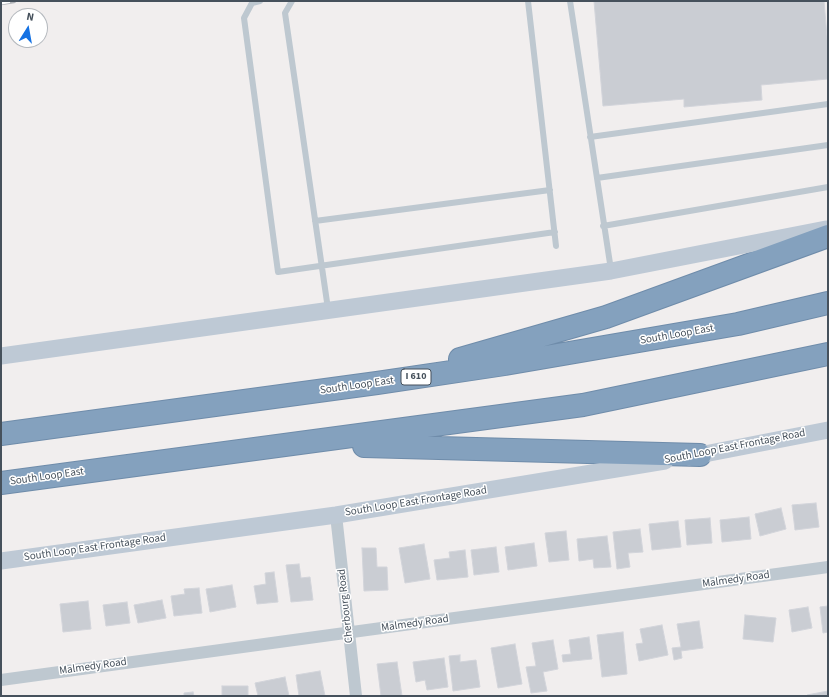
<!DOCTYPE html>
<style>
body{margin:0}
#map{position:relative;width:829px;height:697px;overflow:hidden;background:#f1eeee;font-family:"Source Sans 3",sans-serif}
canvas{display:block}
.frame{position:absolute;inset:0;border:2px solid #46515c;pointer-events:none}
.north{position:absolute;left:8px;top:8px;width:40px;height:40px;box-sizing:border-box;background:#fff;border:1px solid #b5b9be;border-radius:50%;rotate:11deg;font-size:11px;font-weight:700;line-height:16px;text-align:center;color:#46515c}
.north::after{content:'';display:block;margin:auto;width:14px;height:18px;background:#1572e3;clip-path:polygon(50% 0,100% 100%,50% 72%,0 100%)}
</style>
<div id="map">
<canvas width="829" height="697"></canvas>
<div class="frame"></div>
<div class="north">N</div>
</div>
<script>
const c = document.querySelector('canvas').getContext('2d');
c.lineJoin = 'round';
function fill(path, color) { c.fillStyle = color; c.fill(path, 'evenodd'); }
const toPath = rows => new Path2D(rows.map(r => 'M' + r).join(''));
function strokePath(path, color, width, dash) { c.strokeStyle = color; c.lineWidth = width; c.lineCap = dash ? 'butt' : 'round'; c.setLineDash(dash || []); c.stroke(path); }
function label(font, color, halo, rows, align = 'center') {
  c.font = font + ' "Source Sans 3",sans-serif'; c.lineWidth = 3; c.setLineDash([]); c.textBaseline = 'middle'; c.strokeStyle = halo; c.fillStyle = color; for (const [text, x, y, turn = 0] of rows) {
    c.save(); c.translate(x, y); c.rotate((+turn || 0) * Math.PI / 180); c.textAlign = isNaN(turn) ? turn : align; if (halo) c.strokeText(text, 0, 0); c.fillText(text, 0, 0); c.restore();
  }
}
const building = toPath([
 [594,1,824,1,828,48,828,79,761,85,762,100,684,107,684,99,603,106,594,1],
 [816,503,819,527,795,530,792,505,816,503],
 [781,508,786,529,760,536,755,514,781,508],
 [749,517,751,539,722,542,720,520,749,517],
 [710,518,712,543,687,545,685,520,710,518],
 [678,521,681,547,652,550,649,524,678,521],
 [640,529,643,552,628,553,630,567,617,569,613,532,640,529],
 [566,531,569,560,549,562,545,533,566,531],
 [607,536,611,567,594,568,593,559,579,561,577,539,607,536],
 [534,543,537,566,508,570,505,547,534,543],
 [424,544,430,579,405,583,399,548,424,544],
 [496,547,499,572,474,575,471,550,496,547],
 [362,548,376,548,377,567,387,567,388,590,364,591,362,548],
 [465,550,468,577,437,580,434,560,450,558,449,552,465,550],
 [299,564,301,578,310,577,313,600,291,602,286,565,299,564],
 [274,572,278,602,257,604,254,586,266,584,265,573,274,572],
 [232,585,236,607,210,612,206,589,232,585],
 [199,588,202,613,174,616,171,596,185,594,184,589,199,588],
 [162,600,166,618,138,623,134,605,162,600],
 [88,601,91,629,63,632,60,604,88,601],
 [127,602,130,623,106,626,103,605,127,602],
 [828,606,828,632,823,633,820,607,828,606],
 [808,607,812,628,792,632,789,610,808,607],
 [745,615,776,618,773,642,743,639,745,615],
 [699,621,703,648,681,651,682,658,674,660,672,648,681,647,677,624,699,621],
 [662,625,668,655,639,661,636,644,643,643,640,629,662,625],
 [623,632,627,674,602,677,597,635,623,632],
 [589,637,592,659,563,662,562,655,571,654,569,640,589,637],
 [553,640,558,669,543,672,547,691,531,693,526,667,536,666,532,643,553,640],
 [515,644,522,684,498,688,491,648,515,644],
 [460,655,460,662,476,660,480,687,453,691,449,656,460,655],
 [444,658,448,687,427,690,425,680,416,682,413,662,444,658],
 [397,662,402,696,381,696,377,664,397,662],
 [320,671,325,696,299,696,296,675,320,671],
 [285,677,289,696,258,696,255,683,285,677],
 [222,686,248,686,248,696,222,696,222,686],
 [828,691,828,696,807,696,807,695,828,691],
 [193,692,194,696,184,696,184,693,193,692]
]);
const service = toPath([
 [260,1,252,3,244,18,278,272,555,232],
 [292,1,285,13,328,309],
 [528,1,556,246],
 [570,1,611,270],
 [590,137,828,104],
 [597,178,828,145],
 [315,221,550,190],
 [603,226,828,187]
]);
const minor = toPath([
 [336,515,356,696],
 [1,680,828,567]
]);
const secondary = toPath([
 [1,356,611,271,826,229],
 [689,457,828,430],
 [1,561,336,515,665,461]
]);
const motorway = toPath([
 [460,359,606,317,828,236],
 [1,434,377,383,505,364,738,324,828,303],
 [364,446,700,455],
 [1,483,583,405,828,354]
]);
const rail = toPath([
 [1,3,14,1]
]);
const shields = [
 [416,377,30]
];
const shieldNames = [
 ["I 610",416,377]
];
const streetNames = [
 ["South Loop East",677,335,-10],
 ["South Loop East",357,386,-8],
 ["South Loop East Frontage Road",735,447,-11],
 ["South Loop East",47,477,-8],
 ["South Loop East Frontage Road",416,502,-9],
 ["South Loop East Frontage Road",95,548,-8],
 ["Malmedy Road",736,580,-8],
 ["Cherbourg Road",346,606,-96],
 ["Malmedy Road",415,624,-8],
 ["Malmedy Road",93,667,-8]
];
fill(building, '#cacdd3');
strokePath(building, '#d2d4da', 1);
strokePath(motorway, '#6f8caa', 24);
strokePath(service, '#bec8d0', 6);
strokePath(minor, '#bec8d0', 12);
strokePath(secondary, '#bec9d5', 17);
strokePath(motorway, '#84a1be', 22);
strokePath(rail, '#b0b3b8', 4.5);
strokePath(rail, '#fff', 3, [9]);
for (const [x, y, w] of shields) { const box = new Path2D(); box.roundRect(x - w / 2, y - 8, w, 16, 3); c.fillStyle = '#fff'; c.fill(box); strokePath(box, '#46515c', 1); }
label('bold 10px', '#46515c', null, shieldNames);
label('11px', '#46515c', '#fff', streetNames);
</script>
